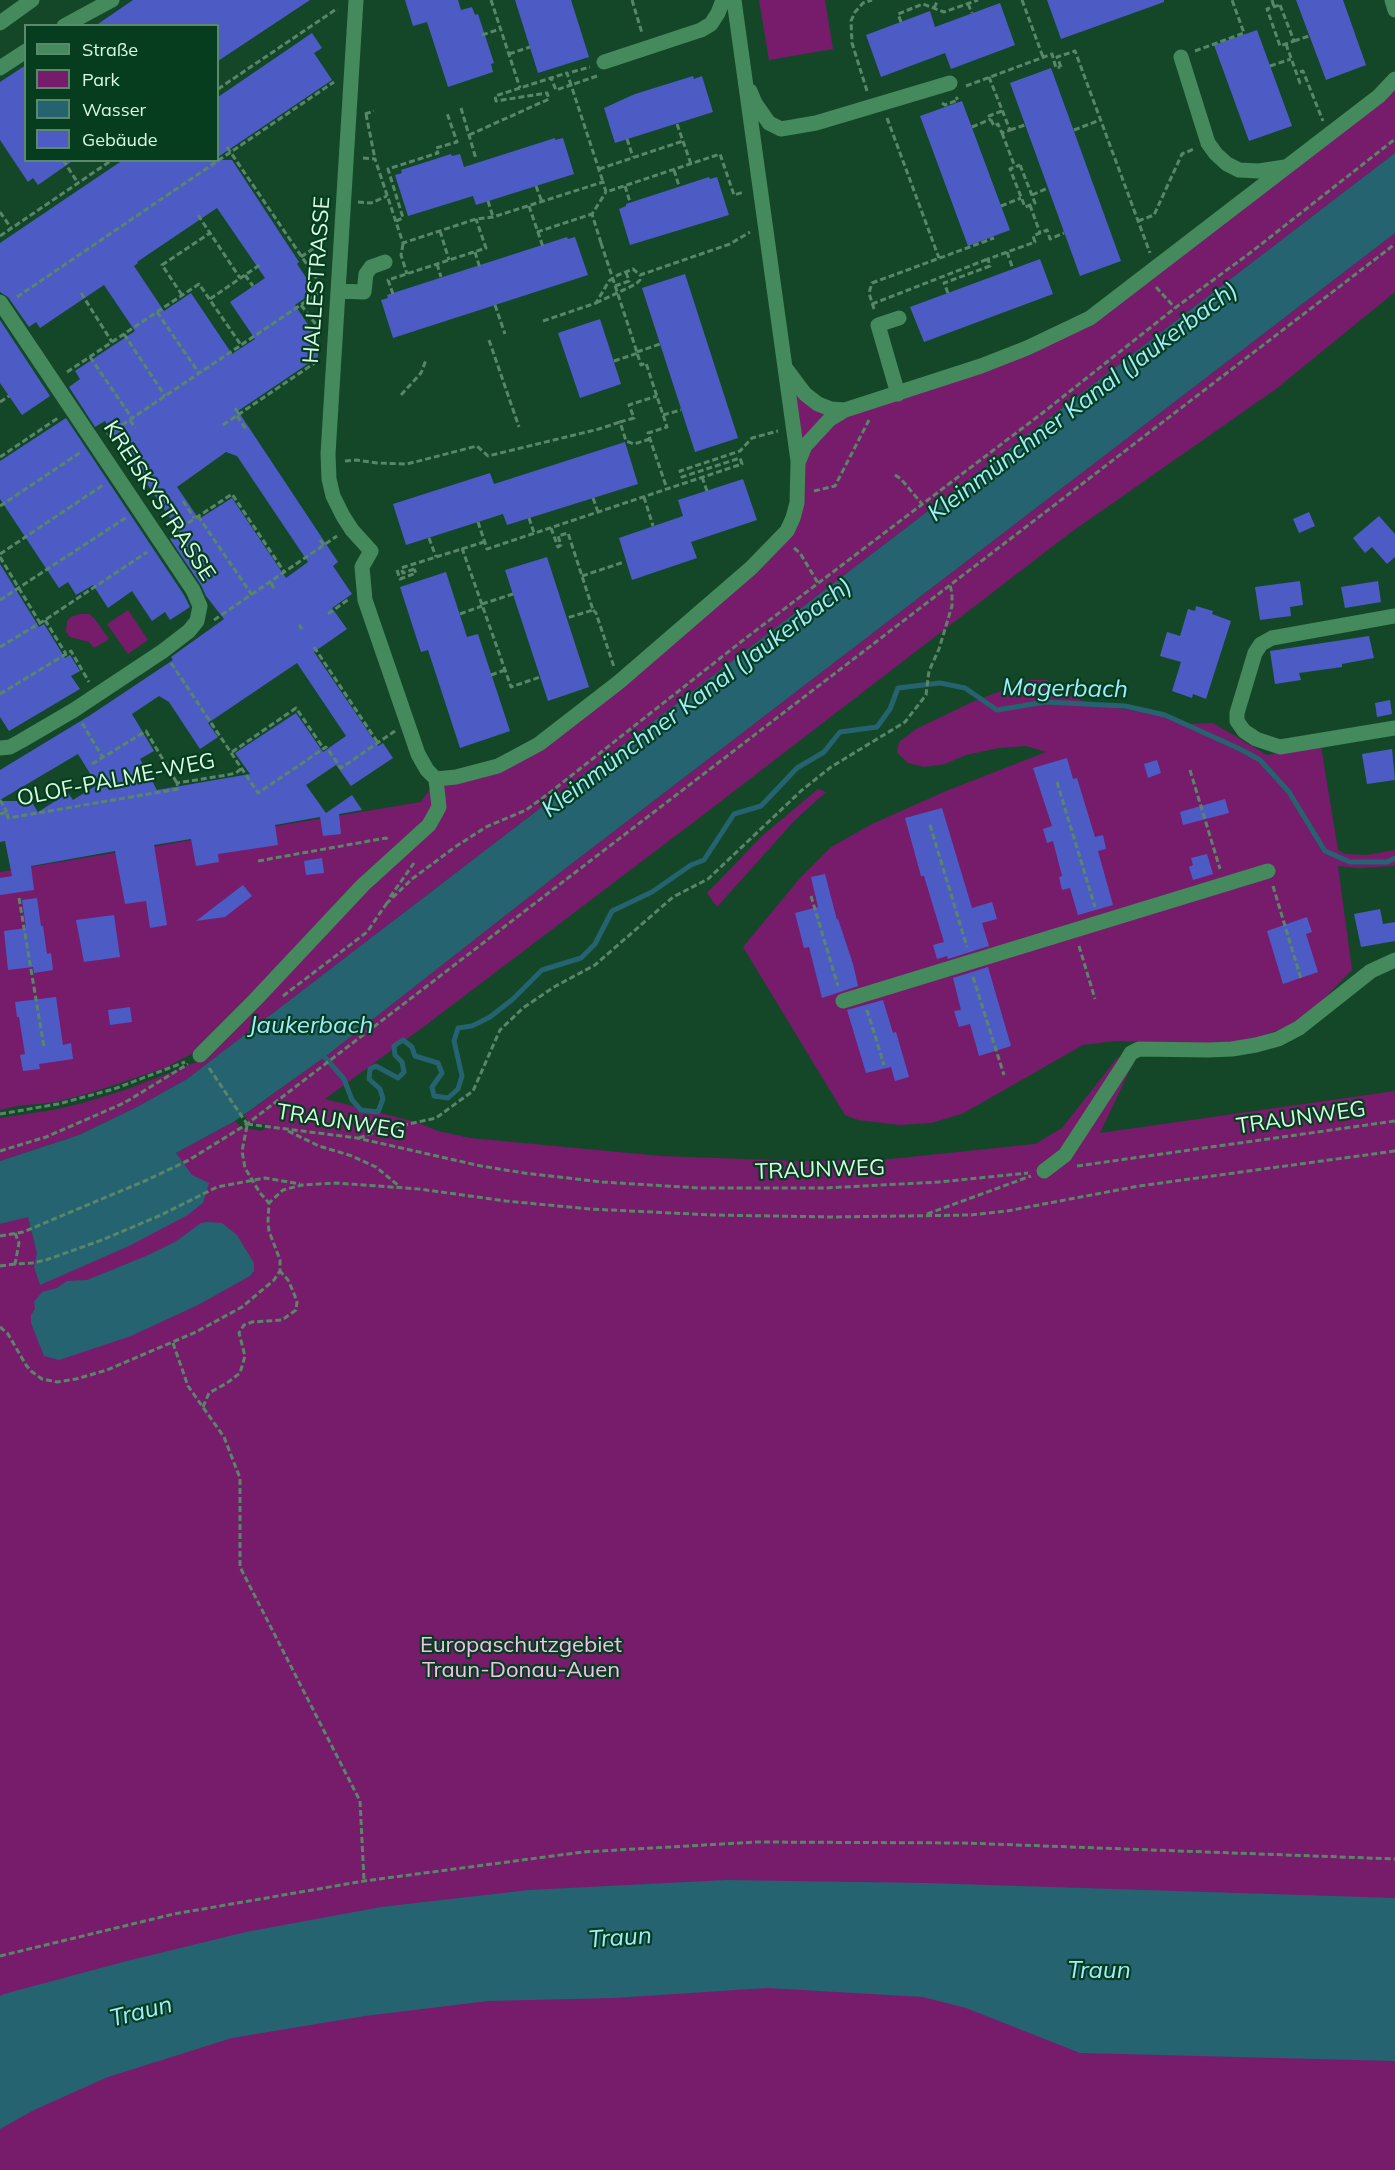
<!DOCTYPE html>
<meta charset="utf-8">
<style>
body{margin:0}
#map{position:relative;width:1395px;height:2170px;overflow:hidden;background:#134728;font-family:Mulish,sans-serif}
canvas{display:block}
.legend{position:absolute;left:24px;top:24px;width:195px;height:138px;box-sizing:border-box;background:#053d1e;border:2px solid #5a896c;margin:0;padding:8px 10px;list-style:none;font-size:18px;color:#d9fae2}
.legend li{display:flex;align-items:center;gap:12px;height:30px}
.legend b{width:30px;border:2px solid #5a896c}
</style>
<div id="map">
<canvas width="1395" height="2170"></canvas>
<ul class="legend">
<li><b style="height:8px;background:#448a5c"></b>Straße</li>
<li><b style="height:16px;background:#761c6b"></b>Park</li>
<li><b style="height:16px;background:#256370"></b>Wasser</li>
<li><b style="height:16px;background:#4d5cc5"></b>Gebäude</li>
</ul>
</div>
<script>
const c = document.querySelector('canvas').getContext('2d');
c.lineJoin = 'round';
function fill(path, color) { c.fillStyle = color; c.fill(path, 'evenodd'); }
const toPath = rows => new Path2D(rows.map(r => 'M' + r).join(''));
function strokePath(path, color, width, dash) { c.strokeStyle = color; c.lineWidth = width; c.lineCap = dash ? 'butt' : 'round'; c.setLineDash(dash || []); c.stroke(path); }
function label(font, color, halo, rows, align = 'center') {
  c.font = font + ' Mulish,sans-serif'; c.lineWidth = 4.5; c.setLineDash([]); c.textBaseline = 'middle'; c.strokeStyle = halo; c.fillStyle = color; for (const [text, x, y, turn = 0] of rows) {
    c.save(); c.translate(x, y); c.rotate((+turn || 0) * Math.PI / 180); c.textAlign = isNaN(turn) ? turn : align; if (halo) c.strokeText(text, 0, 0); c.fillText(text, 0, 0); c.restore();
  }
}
const green = toPath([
 [759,0,825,0,833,49,769,60],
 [1395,87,1395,153,187,1079,137,1107,79,1135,0,1161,0,1118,53,1110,83,1103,128,1089,197,1062,293,963,428,830,442,785,510,766,786,538,803,470,814,441,847,415,1072,333],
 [1395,233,1395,292,1276,389,1070,533,707,812,430,1022,325,1099,416,1122,438,1131,470,1138,661,1156,799,1161,890,1159,1035,1144,1062,1128,1118,1057,1133,1063,1100,1133,1395,1091,1395,2170,0,2170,0,1224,28,1216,35,1245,176,1153,235,1121,241,1127,261,1131,271,1125,253,1123,248,1121,244,1115,326,1056,566,868],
 [795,388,830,414,800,443],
 [128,610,148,640,128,654,107,624],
 [79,614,89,614,94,618,109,639,94,648,89,642,70,637,66,632,67,621,71,617],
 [1030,680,1047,680,1067,694,1088,703,1165,716,1183,724,1213,723,1267,755,1321,746,1338,850,1345,854,1367,855,1395,850,1395,866,1359,868,1338,866,1352,970,1315,1008,1296,1023,1255,1039,1218,1044,1115,1041,1083,1045,962,1114,931,1123,900,1125,858,1120,845,1115,743,947,800,878,831,847,872,824,946,791,1046,752,1026,746,999,748,966,755,945,764,924,767,908,763,897,752,899,742,916,729,972,702],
 [433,784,434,813,195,1052,165,1068,90,1093,56,1102,18,1106,0,1110,0,872,421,802],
 [818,789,826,792,795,820,717,907,707,893,762,836]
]);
const water = toPath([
 [1395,153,1395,233,566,868,326,1056,235,1121,176,1153,192,1175,209,1183,203,1203,186,1216,129,1246,40,1285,34,1267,37,1253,28,1217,0,1224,0,1161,79,1135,137,1107,187,1079],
 [208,1222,222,1223,237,1235,254,1263,254,1271,250,1276,198,1305,131,1336,59,1360,44,1356,31,1323,31,1315,35,1309,34,1302,42,1292,57,1288,67,1281,87,1280,146,1256,175,1242,201,1223],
 [726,1880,926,1883,1395,1898,1395,2061,1080,2053,966,2008,923,1997,767,1988,614,1998,488,2001,365,2016,232,2038,108,2077,34,2110,0,2129,0,1996,4,1994,127,1961,246,1932,381,1907,529,1890]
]);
const stream = toPath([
 [321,1053,344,1079,352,1100,361,1110,378,1112,383,1099,380,1089,369,1079,370,1069,376,1066,398,1078,404,1072,402,1062,395,1055,394,1046,403,1040,412,1047,415,1056,438,1063,442,1073,432,1087,434,1096,448,1098,458,1089,462,1076,454,1041,458,1028,472,1026,490,1017,513,999,542,970,581,958,595,944,612,911,652,892,691,865,704,860,734,814,761,806,797,768,824,752,840,732,877,727,890,709,898,688,940,683,965,688,997,710,1045,702,1125,706,1165,715,1240,749,1260,760,1289,792,1325,851,1350,862,1387,862,1395,858]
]);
const building = toPath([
 [133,0,310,0,218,61,218,26,95,26],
 [405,0,458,0,461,10,472,7,475,15,478,14,494,63,491,64,493,72,448,87,427,22,413,26],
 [515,0,571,0,589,57,538,73],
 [1047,0,1164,0,1164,2,1061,39],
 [1296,0,1343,0,1366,65,1326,80],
 [1000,3,1015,45,951,69,945,53,881,77,866,35,930,11,935,27],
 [1257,30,1292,126,1249,141,1214,45],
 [312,33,322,48,314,53,332,80,218,157,218,97],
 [26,65,26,160,74,160,38,185,33,178,28,182,0,140,0,82],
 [1051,68,1121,261,1080,276,1010,83],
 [693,76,694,79,702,76,713,112,615,143,604,108,635,94],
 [962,101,1010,230,968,246,920,116],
 [555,138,555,140,563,138,574,174,476,205,473,196,408,216,395,175,402,173,401,170,451,154,452,156,460,154,464,167],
 [123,160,232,160,299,262,297,264,315,291,295,305,317,338,318,357,238,411,338,562,333,566,352,594,332,608,347,629,314,652,378,746,383,743,393,758,351,786,336,765,306,785,326,813,352,795,362,810,339,814,341,834,323,836,320,817,275,825,278,845,218,854,219,862,196,866,191,839,154,845,167,925,150,928,146,901,125,904,115,851,31,866,34,890,0,895,0,878,12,876,5,841,0,842,0,801,31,801,38,812,68,793,73,800,97,785,78,754,0,800,0,770,89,716,173,660,171,657,224,619,206,596,201,585,170,539,180,533,105,421,95,427,69,387,80,379,75,371,135,331,104,285,40,328,36,322,29,327,8,297,0,292,0,243],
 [217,208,265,278,230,302,255,339,232,354,191,293,164,311,134,266,138,263,137,262],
 [226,452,237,456,308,562,286,578,232,498,199,519,177,487],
 [297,663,346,736,323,752,296,713,235,753,250,774,157,790,140,759,154,751,132,714,159,696,169,702,200,749,218,737,208,723],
 [709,177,710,179,717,177,729,215,630,245,619,209,626,206,626,204],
 [567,237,568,239,575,237,588,275,393,338,381,300,388,298,387,295],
 [1040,259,1053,294,924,342,910,307],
 [685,274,738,438,695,452,642,288],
 [600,319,621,384,580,398,558,333],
 [0,320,50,396,22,415,0,383],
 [66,418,184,595,190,607,170,620,165,612,152,621,132,591,108,608,93,585,76,595,68,582,59,588,0,499,0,461],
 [625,442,638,484,507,525,503,514,406,545,393,504,490,473,494,484],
 [743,479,757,520,691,542,697,558,632,580,619,538,683,516,678,500],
 [1309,512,1315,526,1299,533,1293,519],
 [1379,516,1395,534,1395,557,1387,564,1372,547,1365,553,1353,538],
 [547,557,589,687,548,701,505,570],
 [0,564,39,627,44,624,65,658,70,655,80,671,71,676,80,689,9,731,0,717],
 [446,572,467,637,478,634,510,731,460,748,428,650,421,652,400,587],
 [1300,581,1303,605,1290,607,1291,616,1260,620,1255,587],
 [1378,581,1381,602,1345,608,1341,587],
 [1196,606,1213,611,1212,614,1231,621,1206,699,1193,694,1192,698,1172,691,1181,662,1160,656,1167,632,1180,636,1188,609,1195,611],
 [1369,636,1374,658,1342,664,1342,667,1299,673,1301,680,1275,684,1270,651],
 [1390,700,1392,714,1377,717,1375,703],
 [1392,749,1395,780,1367,784,1362,754],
 [1067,758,1073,779,1077,778,1095,837,1103,835,1106,849,1098,851,1113,905,1078,915,1070,888,1062,890,1059,877,1062,876,1053,841,1047,843,1043,829,1052,826,1033,768],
 [1157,760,1161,773,1148,778,1144,764],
 [1225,799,1229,813,1183,825,1180,812],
 [942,808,972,908,992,902,997,919,982,923,989,946,948,959,947,956,937,959,933,945,944,942,924,876,921,876,905,818],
 [1207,854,1213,874,1193,880,1189,867,1193,865,1191,858],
 [322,858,324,873,306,875,304,861],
 [825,874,837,920,838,919,853,964,858,986,822,998,809,947,804,948,795,913,818,907,811,877],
 [243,885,252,896,225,917,196,921],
 [37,898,41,926,43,926,47,954,51,953,53,970,34,973,33,967,8,970,4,931,26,928,22,900],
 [1380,909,1383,924,1395,922,1395,941,1361,947,1354,914],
 [114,915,120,957,84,962,76,920],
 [1307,917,1312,932,1306,934,1318,972,1283,984,1267,931],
 [988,967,1011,1046,979,1056,970,1024,959,1027,954,1011,961,1010,953,978],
 [56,997,63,1045,71,1043,73,1059,39,1064,40,1069,23,1071,20,1055,25,1054,19,1017,17,1017,15,1002],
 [883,1000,893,1033,896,1032,909,1077,895,1081,891,1067,866,1073,847,1010],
 [130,1007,132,1022,110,1025,108,1010]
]);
const path = toPath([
 [491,0,520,88],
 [632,0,642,33],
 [1022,0,1043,57],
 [1272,0,1274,7],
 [968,4,972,13],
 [1280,5,1294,41,1280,46,1267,9,1280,5],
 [934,8,938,0],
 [901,22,898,14,923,4,944,12,978,0],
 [482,35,500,29],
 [1294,41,1309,36],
 [1286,44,1300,83,1303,82],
 [1195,51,1244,33,1232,0],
 [509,54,530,47],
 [1270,66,1291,59],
 [1061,67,1057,57,1075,51,1150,253],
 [572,72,590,67],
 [1300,72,1303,71,1323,121],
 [597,76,571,85,567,73,551,78,556,90,571,85,603,182],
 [989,77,1010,130,1002,133,998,124,994,126,989,116,1002,111],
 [966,86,1052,54,1056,68,1060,67],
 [218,89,335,10,338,10],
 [867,91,852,43,851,21,855,12,863,3,872,0],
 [942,103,945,105,958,100,956,97],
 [461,108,476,159],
 [365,114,374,111],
 [366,114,375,159],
 [887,118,939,258],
 [677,124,691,164],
 [972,127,991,119],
 [1010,130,1025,125],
 [1074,130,1100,120],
 [1002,133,1015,167],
 [469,135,549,99,547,93,496,101,495,96,551,78],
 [627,139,633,157],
 [227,147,323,288],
 [363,158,375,159,403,243,476,219,493,217,603,182,606,192,720,154,734,195,744,192],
 [63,160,78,183],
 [1020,165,1035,203,1025,207,1010,169,1020,165],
 [599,169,683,141],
 [674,170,679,186],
 [536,186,542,202],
 [625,186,630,202],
 [1032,195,1048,188],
 [488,201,493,217],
 [358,202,371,203,387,196],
 [1030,205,1040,233],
 [529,206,543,247],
 [1001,206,1021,198],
 [0,212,11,228],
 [198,215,210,233],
 [396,221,403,218,388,169,438,153,436,148,457,142,447,113],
 [1138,221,1154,215,1182,154,1194,149],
 [440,231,449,260],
 [537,232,592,214],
 [0,236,112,160],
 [601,243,592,214,606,192],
 [403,244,401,255,407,274],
 [475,252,480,268],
 [1007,252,1013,269],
 [301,257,320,244,325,238],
 [437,264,441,277],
 [245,275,253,286],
 [615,286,629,281,626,272],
 [1156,287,1175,308],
 [81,293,112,342],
 [948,293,944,283,990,266,988,259,1035,242,1033,236,1047,230,1050,239,1064,233],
 [393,294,388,280,486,248,476,219],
 [182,295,162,265,210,233,240,278],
 [17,297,334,82],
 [210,299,261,264],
 [596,303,636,284,640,280,640,275],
 [872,304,988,259],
 [301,305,318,327],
 [495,305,505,334],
 [874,309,869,293,872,283,994,238],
 [157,312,199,373],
 [543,321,596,303,609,281,618,275,633,269,640,275,730,244,750,232],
 [124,334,165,396],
 [632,337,641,365,646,363,667,427,648,433,667,489],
 [489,340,519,427],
 [637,352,660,344],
 [90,357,132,418],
 [614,361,638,353],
 [67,372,199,284,241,345],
 [401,395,421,373,426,360],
 [0,402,9,396],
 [235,408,239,414],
 [663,415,681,410],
 [237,416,246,429],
 [130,420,135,428],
 [223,425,319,360],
 [107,435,323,290],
 [650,439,634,444,626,441,620,422,634,418,629,405,657,396],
 [0,457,58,418],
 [345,461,356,460,377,463,407,464,477,446,488,456,599,429,620,422],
 [895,475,901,479,922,504],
 [702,477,707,491],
 [814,491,835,486,869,420],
 [644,497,653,526],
 [593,498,598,512],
 [183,501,194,518],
 [0,506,81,452],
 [198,516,252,595],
 [529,518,534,533],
 [478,522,487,549,742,464,740,458,682,477,680,471,740,451,752,438,778,431],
 [551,528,558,547,561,545,558,536,568,533,593,610,567,618],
 [173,533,232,494,285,573],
 [429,538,436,557],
 [320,540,325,546],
 [462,548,511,687,540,677],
 [794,548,800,553,818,583],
 [0,554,103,485],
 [0,557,40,623],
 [414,569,403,573,401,568,484,542],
 [397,570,400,579,416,573,414,569],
 [582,576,624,562],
 [271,583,275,590],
 [0,600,127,517],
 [482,604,513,594],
 [593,610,596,613,614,667],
 [328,614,349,599],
 [460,614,482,606],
 [45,620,66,654],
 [214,620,337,536],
 [299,625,302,629],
 [0,647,45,620,147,552],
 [314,647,378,743],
 [171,663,258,793,326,747,341,768,395,731],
 [491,675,505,670],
 [0,694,71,651,89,682],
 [82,723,103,758],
 [232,752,296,708,324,749],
 [92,764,146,731,177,783],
 [1190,770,1220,869],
 [1057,782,1095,907],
 [0,800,7,812],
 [0,814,7,812,8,818,178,789,177,783,227,775,236,773,242,768],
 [930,825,967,947],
 [258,861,386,838,388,840],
 [1273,886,1301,979],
 [811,896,838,986],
 [390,897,414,863],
 [19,898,44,1047],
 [386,904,412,879,455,847,486,827,526,810,548,794,742,641,1045,411,1175,308,1250,253,1395,139],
 [1079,946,1095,999],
 [973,977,1004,1075],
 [283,996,367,932,387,903],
 [867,1010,884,1065],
 [209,1068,247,1124],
 [0,1114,58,1104,114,1089,185,1062],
 [247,1124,357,1138,481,1166,524,1173,602,1182,699,1188,825,1188,939,1182,1028,1173],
 [247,1126,242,1151,245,1168,260,1193,269,1203],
 [288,1131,319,1146,352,1156,376,1167,399,1186],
 [359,1138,377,1131,436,1118,473,1091,500,1030,523,1008,554,987,595,965,673,897,708,879,802,790,831,767,905,722,926,695,929,671,939,649,952,606,952,594,950,585],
 [0,1151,46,1137,124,1103,188,1064],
 [1077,1166,1395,1121],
 [927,1214,1031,1176],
 [15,1233,19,1243,15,1264,32,1263,46,1260,102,1240,161,1215,217,1187,265,1178,300,1184],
 [0,1236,23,1232,147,1180,189,1160,247,1124,1395,244],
 [0,1266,15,1264],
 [0,1327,8,1334,26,1365,31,1371,42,1379,57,1382,76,1379,107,1370,196,1332,242,1307,274,1280,280,1271,280,1260,269,1231,268,1221,269,1203,283,1190,302,1185,336,1183,419,1189,506,1201,590,1209,713,1215,833,1217,970,1215,1007,1211,1139,1186,1395,1151],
 [173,1343,188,1386,224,1437,240,1478,240,1567,360,1801,364,1880],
 [203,1407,209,1393,227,1383,240,1373,245,1356,239,1333,244,1325,252,1322,282,1320,296,1310,297,1302,293,1291,288,1280,280,1271],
 [0,1956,174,1914,364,1881,583,1852,757,1842,964,1843,1395,1859]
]);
const minor = toPath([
 [734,0,798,461],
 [1392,0,1395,10],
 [0,23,32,0],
 [64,26,112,0],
 [1181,57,1208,143,1216,154,1227,164,1239,170,1259,171,1285,167],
 [604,62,701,30,711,24,718,13,723,0],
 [0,68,26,51],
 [750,91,755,103,769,123,781,129,816,123,950,83],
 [339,291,364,292,366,274,371,267,385,262],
 [0,302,193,590,200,606,197,621,189,631,163,651,74,710,21,741,10,747,0,748],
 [787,370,805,394,818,404,831,409,845,410],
 [898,394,878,325,899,318],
 [1395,616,1272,638,1261,644,1255,653,1237,713,1237,721,1244,731,1256,739,1280,747,1395,728],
 [436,779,456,777,498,766,539,744,619,682,751,568,787,531,793,518,797,503,798,463,805,446,830,419,845,410,981,366,1027,348,1090,318,1379,96,1395,79],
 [843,1001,1268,871],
 [200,1055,255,1000,363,885,429,825,439,807,436,779,427,770,418,754,365,600,362,567,371,551,352,530,343,516,333,496,329,479,328,454,356,0],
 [1044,1171,1065,1155,1125,1063,1131,1053,1139,1049,1208,1050,1232,1049,1256,1045,1278,1039,1299,1028,1371,971,1395,960]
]);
const pathBridge = toPath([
 [601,243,632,337]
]);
const streetNames = [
 ["HALLESTRASSE",317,280,-86],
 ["KREISKYSTRASSE",159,501,57],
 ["OLOF-PALME-WEG",116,780,-11],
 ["TRAUNWEG",1301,1118,-8],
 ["TRAUNWEG",341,1122,9],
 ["TRAUNWEG",820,1170,-2]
];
const parkNames = [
 ["Europaschutzgebiet",521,1645],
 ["Traun-Donau-Auen",521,1670]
];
const waterNames = [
 ["Kleinmünchner Kanal (Jaukerbach)",1083,402,-37],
 ["Magerbach",1065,689,1],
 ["Kleinmünchner Kanal (Jaukerbach)",697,698,-37],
 ["Jaukerbach",311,1026],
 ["Traun",620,1938,-4],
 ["Traun",1099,1971],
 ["Traun",141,2012,-14]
];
fill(green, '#761c6b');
fill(water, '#256370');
strokePath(stream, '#256370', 5);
fill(building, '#4d5cc5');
strokePath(path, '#598669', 3, [6, 3]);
strokePath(minor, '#448a5c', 15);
strokePath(pathBridge, '#598669', 3, [6, 3]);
label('22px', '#d9fae2', '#053d1e', streetNames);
label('22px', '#f3c1e9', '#053d1e', parkNames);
label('italic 24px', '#a1ecfd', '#053d1e', waterNames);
</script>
